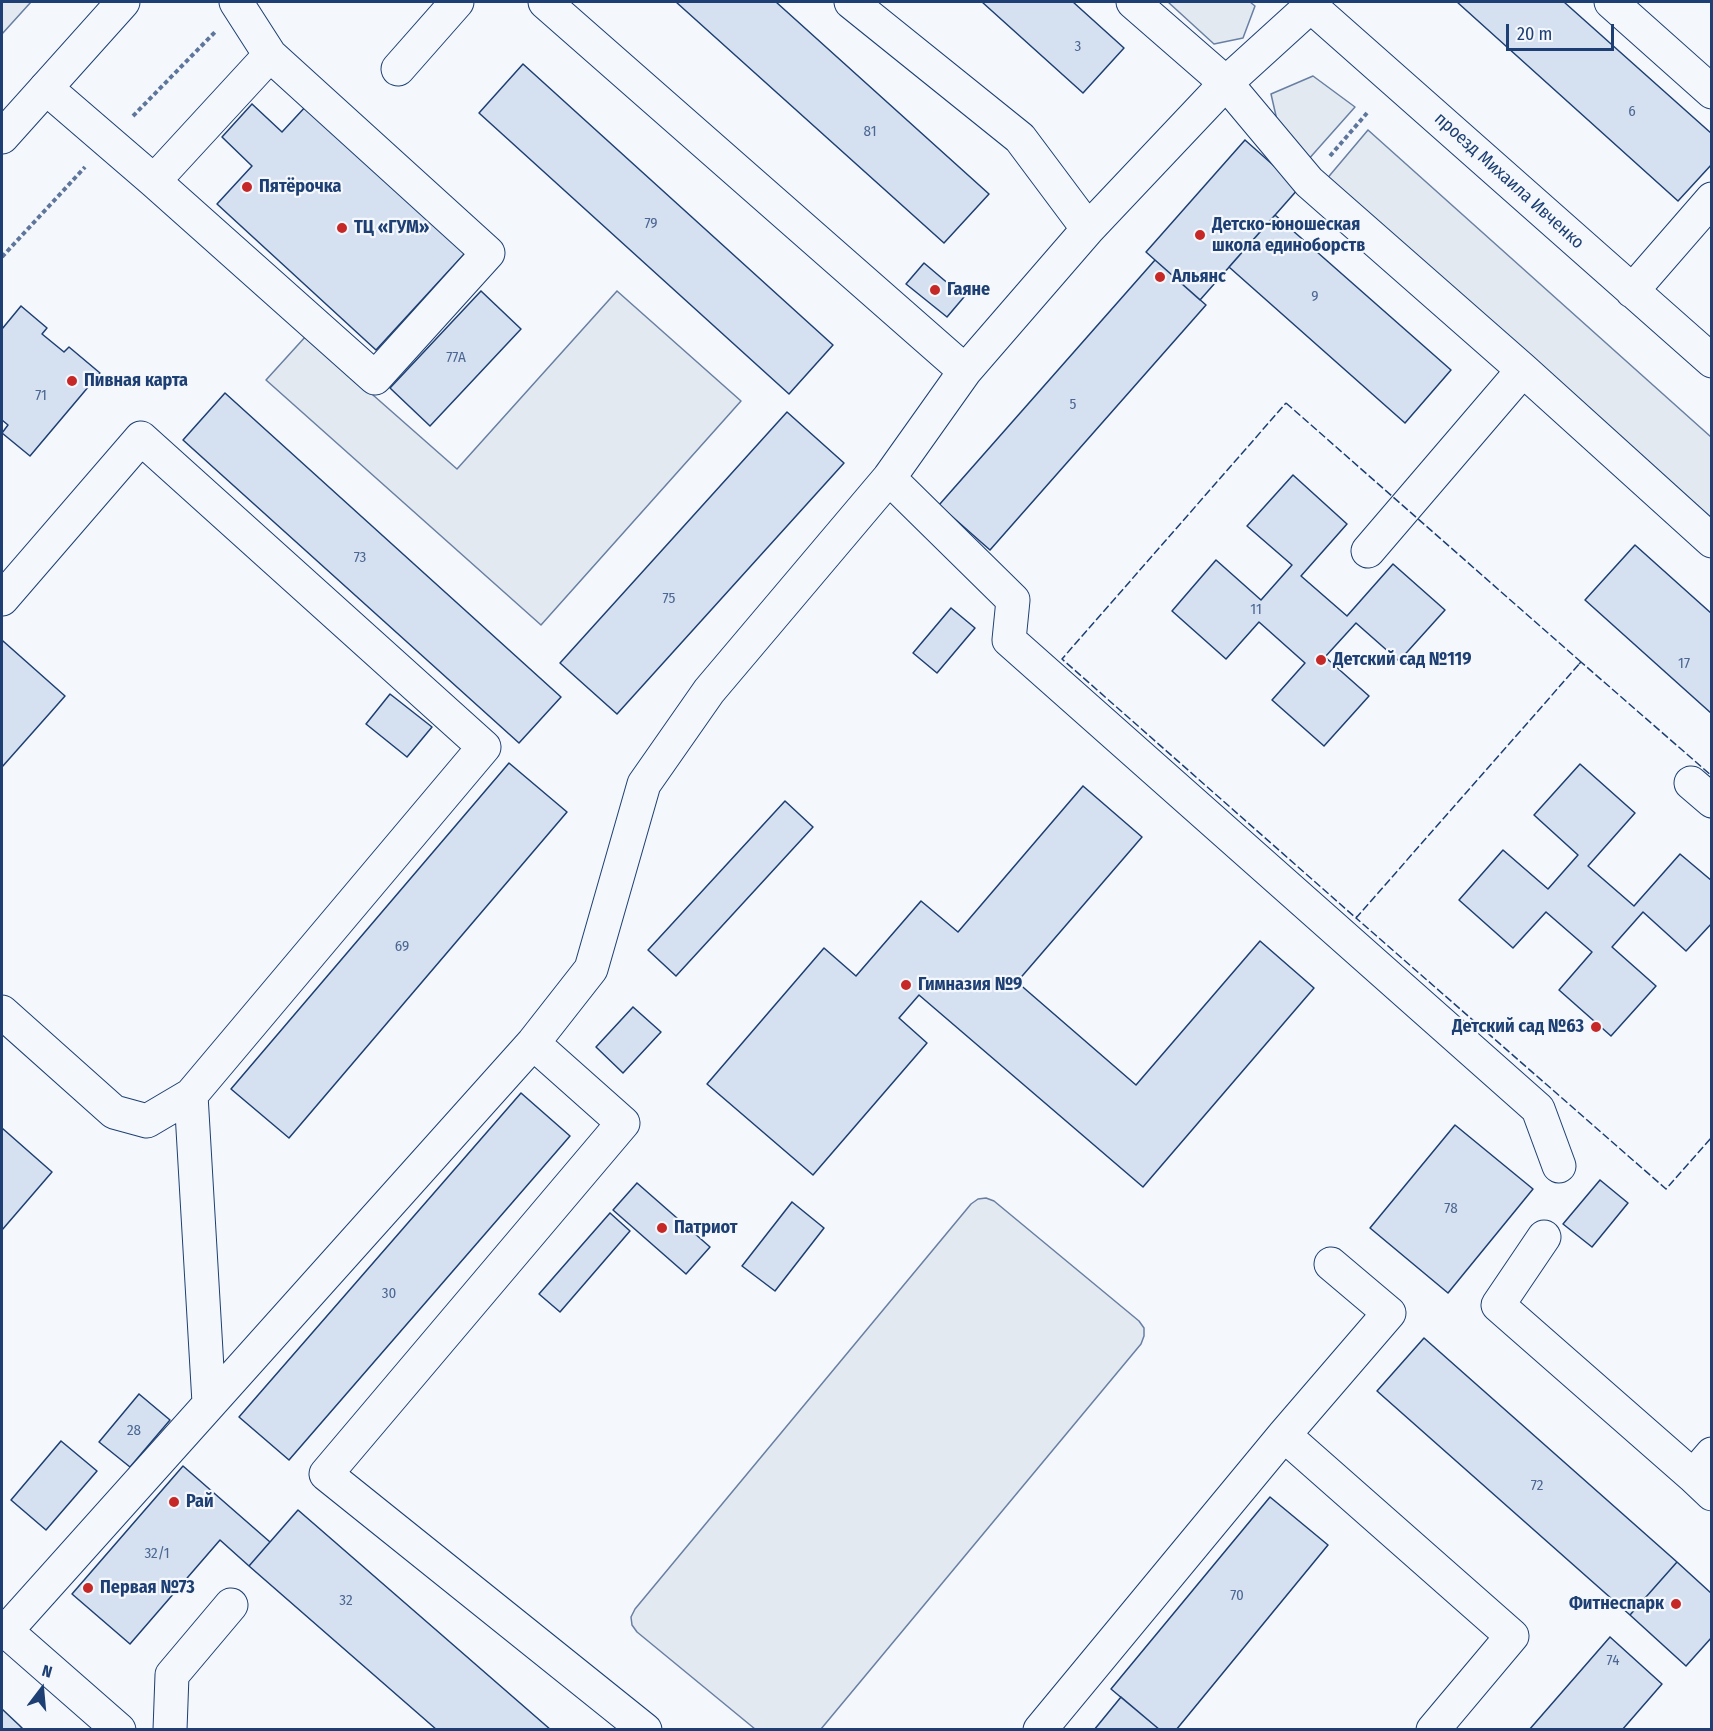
<!DOCTYPE html>
<meta charset="utf-8">
<style>
body{margin:0}
#map{position:relative;width:1713px;height:1731px;overflow:hidden;background:#f4f7fb;font-family:"Fira Sans Condensed",sans-serif}
canvas{display:block}
.frame{position:absolute;inset:0;border:3px solid #1d3f73;pointer-events:none}
.north{position:absolute;left:12px;top:1659px;width:60px;height:60px;-webkit-text-stroke:4px #f4f7fb;paint-order:stroke;rotate:16deg;font-size:16px;font-weight:700;line-height:24px;text-align:center;color:#1d3f73}
.north::after{content:'';display:block;margin:auto;width:21px;height:27px;background:#1d3f73;clip-path:polygon(50% 0,100% 100%,50% 72%,0 100%)}
.scale{position:absolute;left:1506px;top:24px;width:108px;height:27px;box-sizing:border-box;border:3px solid #1d3f73;border-top:0;padding-left:8px;font-size:18px;line-height:21px;white-space:nowrap;color:#1d3f73;-webkit-text-stroke:4px #f4f7fb;paint-order:stroke}
</style>
<div id="map">
<canvas width="1713" height="1731"></canvas>
<div class="frame"></div>
<div class="north">N</div>
<div class="scale">20 m</div>
</div>
<script>
const c = document.querySelector('canvas').getContext('2d');
c.lineJoin = 'round';
function fill(path, color) { c.fillStyle = color; c.fill(path, 'evenodd'); }
const toPath = rows => new Path2D(rows.map(r => 'M' + r).join(''));
function strokePath(path, color, width, dash) { c.strokeStyle = color; c.lineWidth = width; c.lineCap = dash ? 'butt' : 'round'; c.setLineDash(dash || []); c.stroke(path); }
function label(font, color, halo, rows, align = 'center') {
  c.font = font + ' "Fira Sans Condensed",sans-serif'; c.lineWidth = 4.5; c.setLineDash([]); c.textBaseline = 'middle'; c.strokeStyle = halo; c.fillStyle = color; for (const [text, x, y, turn = 0] of rows) {
    c.save(); c.translate(x, y); c.rotate((+turn || 0) * Math.PI / 180); c.textAlign = isNaN(turn) ? turn : align; if (halo) c.strokeText(text, 0, 0); c.fillText(text, 0, 0); c.restore();
  }
}
const green = toPath([
 [2,2,31,2,2,34,2,2],
 [1168,2,1250,2,1255,6,1243,38,1214,44,1168,2],
 [1313,76,1355,107,1307,161,1279,129,1271,94,1313,76],
 [1368,130,1711,437,1711,524,1325,181,1368,130],
 [617,291,741,401,541,625,266,380,306,336,457,469,617,291],
 [986,1198,994,1201,1139,1321,1144,1328,1144,1336,1141,1344,821,1729,755,1729,637,1632,632,1625,631,1617,635,1609,971,1204,978,1199,986,1198]
]);
const building = toPath([
 [676,2,776,2,989,194,944,243,676,2],
 [982,2,1073,2,1124,48,1083,93,982,2],
 [1457,2,1564,2,1712,134,1712,164,1678,201,1457,2],
 [523,64,833,345,789,394,479,113,523,64],
 [252,104,282,132,307,105,466,252,376,350,217,204,252,166,222,137,252,104],
 [1245,140,1299,188,1200,300,1146,252,1245,140],
 [1275,215,1451,370,1405,423,1229,267,1275,215],
 [1155,260,1206,305,990,550,939,505,1155,260],
 [924,263,964,297,947,317,906,284,924,263],
 [481,291,521,329,430,426,390,388,481,291],
 [21,306,47,328,42,334,64,352,69,347,100,373,30,456,2,433,8,425,2,420,2,329,21,306],
 [225,393,561,697,519,743,183,440,225,393],
 [787,412,844,463,617,714,560,663,787,412],
 [1293,475,1347,524,1301,576,1347,616,1393,564,1445,610,1399,661,1356,623,1325,657,1369,696,1324,746,1272,700,1305,663,1259,622,1226,659,1172,611,1216,560,1261,600,1292,565,1247,526,1293,475],
 [1635,545,1712,614,1712,714,1585,600,1635,545],
 [951,608,975,628,937,673,913,653,951,608],
 [3,641,65,696,2,767,2,643,3,641],
 [390,694,432,727,407,757,366,724,390,694],
 [509,763,567,812,289,1138,231,1089,509,763],
 [1580,764,1635,813,1588,866,1634,906,1680,854,1712,881,1712,923,1686,951,1643,912,1612,947,1656,986,1611,1036,1559,990,1592,952,1546,912,1513,948,1459,900,1503,850,1548,889,1578,855,1534,815,1580,764],
 [1083,786,1142,837,1017,982,1136,1085,1260,941,1314,988,1143,1187,919,995,899,1018,927,1043,813,1175,707,1084,824,948,856,976,921,901,958,932,1083,786],
 [785,801,813,827,676,976,648,950,785,801],
 [633,1007,661,1032,623,1073,596,1047,633,1007],
 [521,1093,570,1136,289,1460,239,1417,521,1093],
 [1455,1125,1533,1189,1448,1293,1370,1228,1455,1125],
 [2,1128,52,1172,2,1230,2,1128],
 [1600,1180,1628,1203,1592,1247,1563,1224,1600,1180],
 [637,1183,710,1247,686,1274,613,1210,637,1183],
 [792,1202,824,1228,775,1291,742,1266,792,1202],
 [610,1213,630,1231,560,1312,539,1294,610,1213],
 [1424,1338,1677,1562,1630,1615,1377,1391,1424,1338],
 [139,1394,170,1420,130,1467,99,1442,139,1394],
 [61,1441,97,1471,46,1530,11,1500,61,1441],
 [183,1466,270,1542,249,1566,220,1540,130,1644,72,1594,183,1466],
 [1270,1497,1328,1545,1176,1730,1160,1730,1111,1689,1270,1497],
 [298,1510,443,1636,551,1730,437,1730,249,1566,298,1510],
 [1677,1562,1712,1594,1712,1637,1686,1666,1630,1615,1677,1562],
 [1610,1637,1662,1684,1622,1730,1529,1730,1610,1637],
 [1121,1697,1160,1730,1094,1730,1121,1697],
 [2,1709,19,1725,24,1730,2,1730,2,1709]
]);
const path = toPath([
 [133,116,216,31],
 [1330,156,1367,113],
 [2,257,85,167]
]);
const minor = toPath([
 [236,2,270,55],
 [545,2,965,371],
 [851,2,1020,138,1088,229],
 [1306,2,1712,361],
 [1315,2,1226,83,1309,182,1523,370,1712,541],
 [1611,2,1712,92],
 [398,69,457,2],
 [46,88,154,181,375,378,488,253,270,55,154,181],
 [1632,291,1712,199],
 [889,478,1013,600,1009,640,1538,1109,1559,1166],
 [1368,551,1523,370],
 [2,599,141,438,484,747,191,1095,209,1403],
 [1691,783,1712,801],
 [2,1012,114,1112,147,1121,191,1095],
 [533,1043,623,1123,326,1474,645,1730],
 [1544,1237,1498,1305,1693,1476],
 [1284,1435,1512,1636,1433,1730],
 [1712,1454,1693,1476,1712,1494],
 [2,1626,6,1631,533,1043,591,969,644,784,709,691,889,478,965,371,1088,229,1226,83,1133,2],
 [6,1631,119,1730],
 [170,1730,172,1675,231,1605],
 [1040,1730,1284,1435,1389,1313,1331,1264]
]);
const major = toPath([
 [2,137,123,2]
]);
const fence = toPath([
 [1286,403,1581,662,1356,918,1062,659,1286,403],
 [1579,664,1581,662,1712,776],
 [1357,916,1356,918,1666,1189,1712,1137]
]);
const markers = [
 [247,187,6,"#c62828"],
 [342,228,6,"#c62828"],
 [1200,235,6,"#c62828"],
 [1160,277,6,"#c62828"],
 [935,290,6,"#c62828"],
 [72,381,6,"#c62828"],
 [1321,660,6,"#c62828"],
 [906,985,6,"#c62828"],
 [1596,1027,6,"#c62828"],
 [662,1228,6,"#c62828"],
 [174,1502,6,"#c62828"],
 [88,1588,6,"#c62828"],
 [1676,1604,6,"#c62828"]
];
const numberNames = [
 ["3",1078,47],
 ["6",1632,112],
 ["81",870,132],
 ["79",651,224],
 ["9",1315,297],
 ["77А",456,358],
 ["71",41,396],
 ["5",1073,405],
 ["73",360,558],
 ["75",669,599],
 ["11",1256,610],
 ["17",1684,664],
 ["69",402,947],
 ["78",1451,1209],
 ["30",389,1294],
 ["28",134,1431],
 ["72",1537,1486],
 ["32/1",157,1554],
 ["70",1237,1596],
 ["32",346,1601],
 ["74",1613,1661]
];
const streetNames = [
 ["проезд Михаила Ивченко",1509,181,42]
];
const poiNames = [
 ["Пятёрочка",259,187],
 ["Детско-юношеская",1212,225],
 ["школа единоборств",1212,246],
 ["ТЦ «ГУМ»",354,228],
 ["Альянс",1172,277],
 ["Гаяне",947,290],
 ["Пивная карта",84,381],
 ["Детский сад №119",1333,660],
 ["Гимназия №9",918,985],
 ["Детский сад №63",1584,1027,"right"],
 ["Патриот",674,1228],
 ["Рай",186,1502],
 ["Первая №73",100,1588],
 ["Фитнеспарк",1664,1604,"right"]
];
fill(green, '#e3e9f0');
strokePath(green, '#687fa3', 1.5);
fill(building, '#d5e0f0');
strokePath(building, '#1d3f73', 1.5);
strokePath(minor, '#1d3f73', 35);
strokePath(major, '#1d3f73', 35);
strokePath(path, '#5e769c', 4, [4.5, 3]);
strokePath(minor, '#f4f7fb', 33);
strokePath(major, '#f4f7fb', 33);
strokePath(fence, '#1d3f73', 1.5, [8, 3]);
for (const [x, y, r, color] of markers) { const dot = new Path2D(); dot.arc(x, y, r, 0, 2 * Math.PI); c.fillStyle = color; c.fill(dot); strokePath(dot, '#f4f7fb', 2); }
label('15px', '#4b6792', null, numberNames);
label('18px', '#1d3f73', '#f4f7fb', streetNames);
label('bold 18px', '#1d3f73', '#f4f7fb', poiNames, 'left');
</script>
